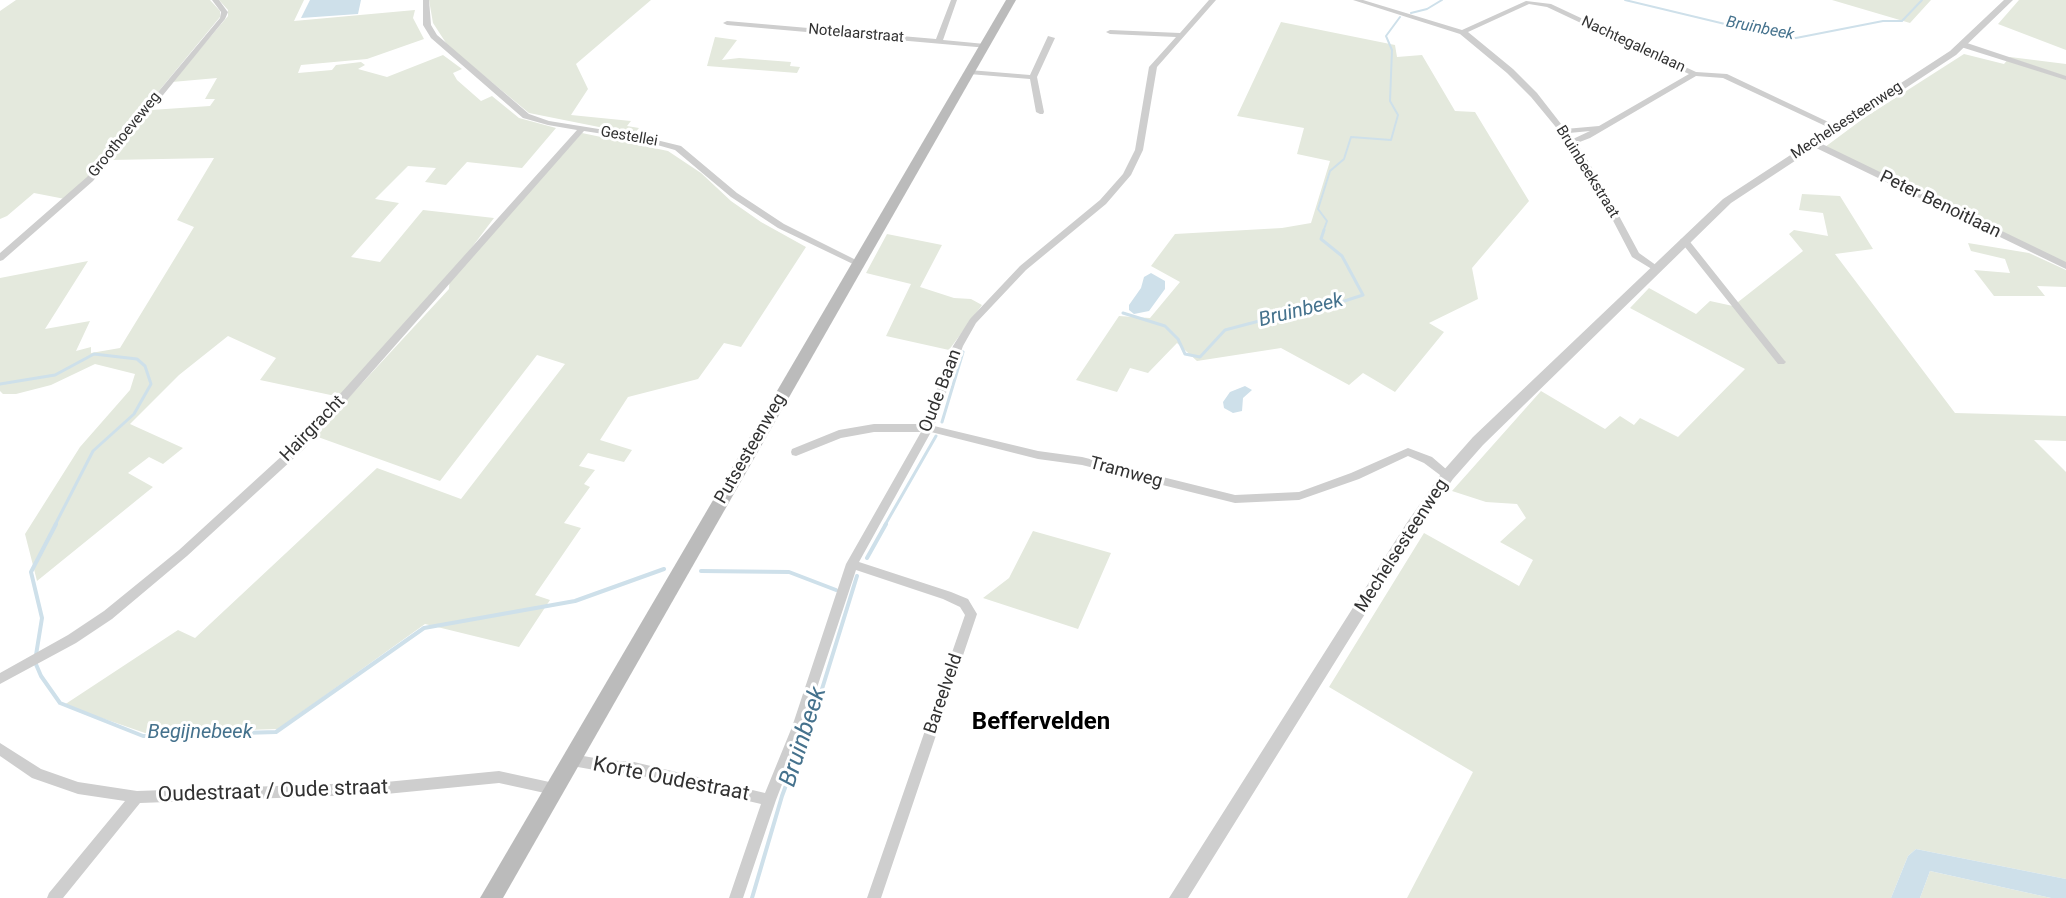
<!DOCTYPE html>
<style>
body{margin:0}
canvas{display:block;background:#fff}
</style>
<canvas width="2066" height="898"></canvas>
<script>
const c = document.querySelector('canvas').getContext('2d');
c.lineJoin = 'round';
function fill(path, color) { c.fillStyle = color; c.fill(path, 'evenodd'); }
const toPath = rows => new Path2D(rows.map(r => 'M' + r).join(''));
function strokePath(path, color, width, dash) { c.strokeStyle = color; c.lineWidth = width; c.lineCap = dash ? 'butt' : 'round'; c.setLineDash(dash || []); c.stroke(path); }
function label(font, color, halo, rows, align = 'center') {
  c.font = font + ' Roboto,sans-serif'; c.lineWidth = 6; c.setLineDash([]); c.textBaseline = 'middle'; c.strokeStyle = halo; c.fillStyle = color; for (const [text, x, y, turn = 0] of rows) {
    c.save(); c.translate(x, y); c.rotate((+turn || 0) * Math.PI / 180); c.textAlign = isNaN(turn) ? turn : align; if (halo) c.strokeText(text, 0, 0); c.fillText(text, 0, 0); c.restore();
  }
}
const green = toPath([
 [16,0,210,0,220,11,220,17,86,179,65,199,34,193,7,216,0,219,0,11],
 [219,0,304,0,294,21,415,10,413,18,424,39,367,59,301,65,298,73,332,70,336,65,361,62,365,65,358,69,387,77,443,55,462,69,453,73,457,80,481,101,492,96,519,118,556,128,522,168,467,162,446,185,425,182,436,168,408,166,375,199,399,203,351,257,380,262,423,210,494,218,457,267,582,133,668,151,701,173,731,201,761,222,806,247,741,347,724,343,698,379,628,397,600,440,632,450,624,462,588,453,579,466,595,470,584,484,590,487,564,523,581,528,535,595,550,600,519,647,425,624,278,729,145,733,64,705,178,630,195,638,377,468,461,499,565,364,537,355,440,481,318,437,316,433,449,289,450,275,340,397,260,380,276,358,228,336,179,375,130,424,183,448,163,464,149,457,128,473,153,487,37,581,25,534,80,447,130,390,135,374,95,364,51,385,16,394,3,394,0,391,0,278,88,261,45,329,90,321,76,351,91,347,91,353,120,348,194,227,177,220,214,158,110,160,151,110,210,106,215,99,205,99,217,78,172,82,228,16,228,10],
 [429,0,651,0,576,64,588,89,571,115,631,121,627,126,639,128,634,134,529,113,448,46,433,23],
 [1832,0,1931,0,1910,23],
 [2019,0,2066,0,2066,50,1998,24],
 [1281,22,1395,45,1397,57,1422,55,1455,111,1475,112,1529,201,1472,268,1478,299,1429,323,1444,332,1395,392,1363,373,1349,385,1281,348,1197,361,1177,343,1148,373,1130,368,1117,392,1076,380,1119,316,1150,318,1180,282,1151,266,1175,234,1282,228,1311,223,1330,161,1297,154,1304,128,1237,116],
 [715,37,737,40,722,60,739,58,791,62,790,66,800,67,797,73,707,66],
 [1964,54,2004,64,2010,57,2066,64,2066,263,1825,147,1864,118],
 [1802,194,1840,196,1873,249,1835,254,1955,413,2066,416,2066,441,2034,440,2066,472,2066,879,1916,849,1908,856,1891,898,1407,898,1473,772,1329,687,1424,533,1519,586,1533,560,1500,542,1526,518,1517,504,1486,502,1452,491,1541,391,1605,429,1620,416,1634,425,1640,418,1678,437,1745,369,1630,308,1649,288,1696,314,1710,301,1733,306,1803,251,1789,234,1794,230,1828,236,1823,213,1799,210],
 [887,234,942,245,920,287,954,298,971,299,982,305,949,350,886,336,911,284,866,273],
 [1968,243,2029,253,2066,270,2066,287,2037,286,2045,296,1994,296,1974,270,2010,273,2005,259,1971,251],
 [1033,531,1111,553,1078,629,983,598,1009,578],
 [1930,871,2051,898,1920,898]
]);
const water = toPath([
 [310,0,361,0,358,14,301,18],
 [1151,273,1165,281,1165,289,1149,311,1134,314,1129,310,1129,305,1141,288,1144,277],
 [1245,386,1252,390,1243,398,1242,411,1233,413,1224,408,1223,402,1230,392],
 [1916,849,2066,879,2066,898,2051,898,1930,871,1920,898,1891,898,1908,856]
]);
const streamFar2 = toPath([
 [1625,0,1775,36,1796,38,1883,21,1902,21,1922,0],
 [1411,13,1427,9,1442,0],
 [1323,232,1327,221,1318,209,1330,171,1344,159,1351,137,1391,140,1398,115,1390,101,1392,50,1386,36,1400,17]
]);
const streamFar1 = toPath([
 [1123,313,1165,326,1178,339,1185,354,1200,357,1225,330,1282,315,1295,317,1363,295,1342,256,1321,239,1324,230],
 [0,384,55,375,94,354,137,359,145,366,151,384,134,414,93,451,55,525],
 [942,422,963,352],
 [885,525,936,436]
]);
const stream = toPath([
 [867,558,886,524],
 [701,571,789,572,836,590],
 [36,655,42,618,31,572,56,524],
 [35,662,41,676,60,703,143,736,276,732,424,628,575,601,664,569],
 [752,898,782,796,822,689,857,576]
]);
const minor = toPath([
 [212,0,219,0,227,11,228,12,225,19,93,181,3,260,0,261,0,253,87,177,220,18,221,12,212,0],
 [423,0,429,0,431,25,437,35,529,114,549,121,636,135,681,146,737,193,784,224,862,263,861,265,855,265,778,228,731,197,675,150,636,139,584,131,304,449,187,556,112,619,76,643,0,684,0,673,68,635,104,611,179,550,296,443,577,130,548,125,523,118,431,38,423,25,423,0],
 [951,0,957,0,943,40,985,44,989,46,988,48,727,25,723,23,727,21,936,39,951,0],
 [1209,0,1216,0,1157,67,1143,150,1131,175,1106,204,1026,270,976,323,963,346,934,426,1038,451,1082,457,1235,495,1299,492,1351,473,1408,448,1432,457,1453,475,1452,478,1448,479,1444,478,1424,463,1408,456,1359,479,1299,500,1235,503,1082,465,1038,459,931,432,859,562,951,592,968,599,977,614,881,898,867,898,965,615,960,607,943,599,856,570,804,727,776,800,743,898,729,898,761,804,634,774,606,772,572,766,567,764,565,760,567,756,572,754,606,760,634,762,765,793,792,727,846,564,921,432,874,432,841,438,796,456,792,455,791,452,792,449,839,430,874,424,924,424,953,346,970,319,1020,266,1100,200,1123,174,1135,150,1149,67,1176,37,1110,34,1106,32,1110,30,1180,33,1209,0],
 [1353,0,1363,0,1462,30,1526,1,1551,4,1696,72,1727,74,1841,128,1840,130,1834,130,1723,78,1696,76,1590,138,1577,143,1603,186,1639,253,1660,268,1655,271,1632,257,1595,186,1569,143,1531,97,1507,73,1460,34,1353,0],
 [1529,4,1547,7,1689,74,1599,126,1565,129,1537,93,1513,69,1468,32,1529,4],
 [1590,131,1573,139,1569,133,1590,131],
 [1048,36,1055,38,1037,77,1044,112,1043,114,1040,114,1036,112,1030,79,969,74,965,72,969,70,1030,75,1048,36],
 [1961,43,1967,43,2066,76,2066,80,1961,47,1961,43],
 [1810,141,1816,141,2066,262,2066,269,1810,145,1810,141],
 [1684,237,1687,238,1784,360,1786,362,1784,364,1778,364,1681,242,1680,240,1684,237],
 [0,743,41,769,78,782,137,791,386,782,499,771,554,783,559,785,561,789,559,793,554,795,499,783,386,794,140,803,63,898,47,898,49,893,125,801,78,794,32,778,0,756,0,743]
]);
const tertiary = toPath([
 [2004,0,2013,0,1956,55,1731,203,1483,445,1453,479,1416,532,1188,898,1169,898,1406,524,1443,471,1473,437,1723,199,1950,51,2004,0]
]);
const secondary = toPath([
 [1006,0,1016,0,503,898,480,898,1006,0]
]);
const farStreetnames = [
 ["Notelaarstraat",856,34,5],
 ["Nachtegalenlaan",1633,45,25],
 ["Mechelsesteenweg",1847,121,-33],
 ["Groothoeveweg",125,135,-51],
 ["Gestellei",629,137,10],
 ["Bruinbeekstraat",1587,172,58]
];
const farWaternames = [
 ["Bruinbeek",1760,29,11]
];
const streetNames = [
 ["Peter Benoitlaan",1940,205,26],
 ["Oude Baan",941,391,-69],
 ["Hairgracht",313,429,-46],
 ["Putsesteenweg",751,449,-60],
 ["Tramweg",1126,473,15],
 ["Mechelsesteenweg",1402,546,-57],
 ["Bareelveld",944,694,-71]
];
const waterNames = [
 ["Bruinbeek",1301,311,-14],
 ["Begijnebeek",200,733]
];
const nearStreetnames = [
 ["Korte Oudestraat",671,780,11],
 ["Oudestraat / Oude straat",273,792,-2]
];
const nearNeighbourhoodnames = [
 ["Beffervelden",1041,723]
];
const nearWaternames = [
 ["Bruinbeek",804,737,-72]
];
fill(green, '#e4e9dd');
fill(water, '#cee0ea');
strokePath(streamFar2, '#cee0ea', 2);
strokePath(streamFar1, '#cee0ea', 3);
strokePath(stream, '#cee0ea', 4);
fill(minor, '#cecece');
fill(tertiary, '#cecece');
fill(secondary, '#bbb');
label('15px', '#313131', '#fff', farStreetnames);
label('italic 16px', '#45728d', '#fff', farWaternames);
label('18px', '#313131', '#fff', streetNames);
label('italic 20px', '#45728d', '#fff', waterNames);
label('21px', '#313131', '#fff', nearStreetnames);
label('bold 24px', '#000', '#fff', nearNeighbourhoodnames);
label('italic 24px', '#45728d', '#fff', nearWaternames);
</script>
